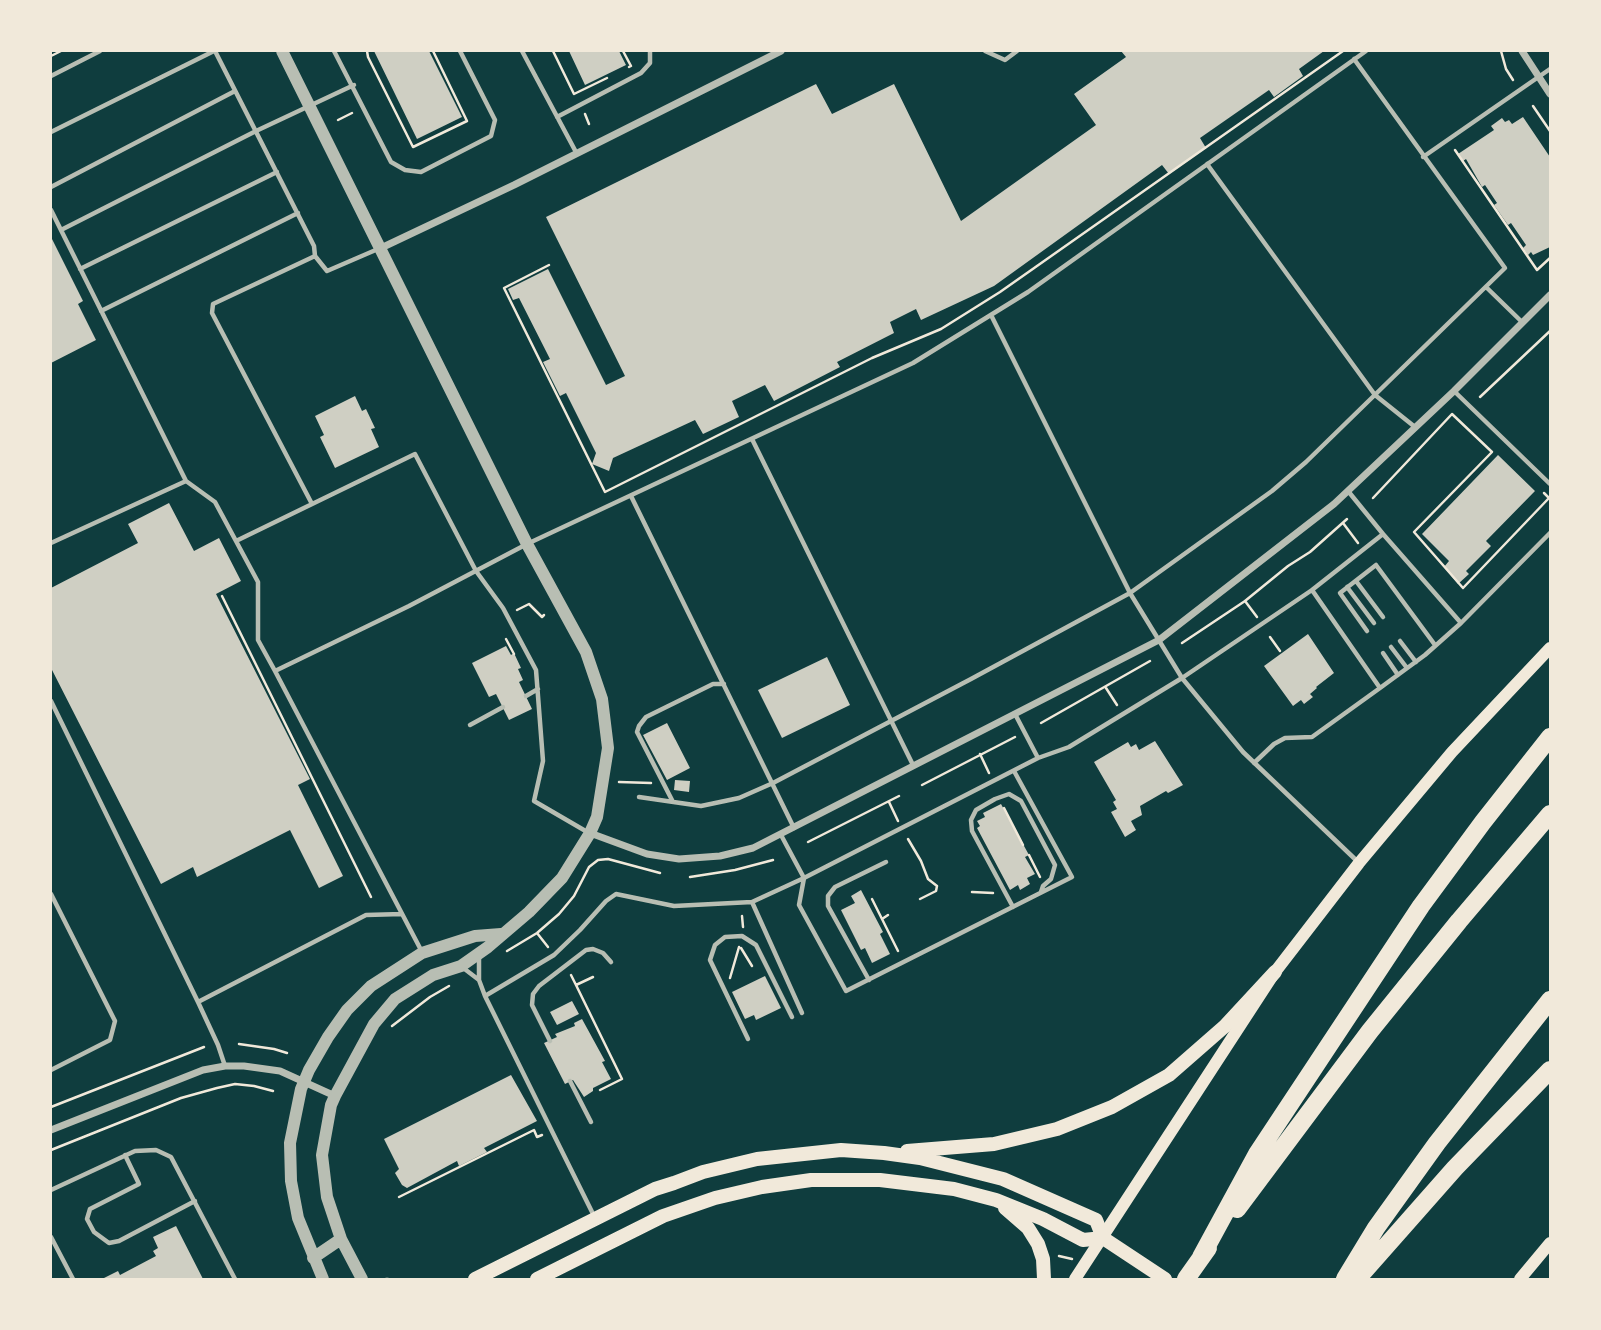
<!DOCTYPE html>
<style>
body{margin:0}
#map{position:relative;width:1601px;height:1330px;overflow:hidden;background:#0f3d3e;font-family:"IBM Plex Sans",sans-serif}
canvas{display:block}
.frame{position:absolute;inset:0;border:52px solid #f1e9da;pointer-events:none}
</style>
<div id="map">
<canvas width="1601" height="1330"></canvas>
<div class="frame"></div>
</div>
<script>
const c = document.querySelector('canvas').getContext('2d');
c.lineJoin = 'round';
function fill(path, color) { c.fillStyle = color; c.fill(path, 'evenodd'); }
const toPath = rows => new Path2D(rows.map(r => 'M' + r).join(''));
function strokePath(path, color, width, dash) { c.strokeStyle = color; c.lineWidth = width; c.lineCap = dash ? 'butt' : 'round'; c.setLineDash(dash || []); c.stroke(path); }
const building = toPath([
 [374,51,429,51,462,117,417,139],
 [569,51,619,51,626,65,585,85],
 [1121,51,1324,51,1299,69,1303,76,1274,97,1269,90,1200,138,1206,148,1169,174,1162,165,994,286,921,320,916,309,890,322,894,333,837,362,840,367,774,401,765,385,732,401,739,417,703,434,695,420,613,458,609,471,592,464,596,453,566,393,560,396,543,362,550,359,519,298,513,300,508,289,548,269,606,385,625,376,546,217,816,84,832,114,894,84,961,221,1096,125,1074,94,1126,57],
 [1523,117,1550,157,1550,247,1533,255,1531,252,1528,255,1523,248,1526,245,1511,223,1508,225,1494,205,1497,203,1485,185,1482,187,1466,159,1463,161,1458,154,1494,130,1491,126,1502,118,1505,122,1509,120,1512,124],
 [51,237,83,301,78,304,96,340,51,363],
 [355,396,362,411,366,409,375,428,371,429,379,447,335,468,320,437,324,435,315,416],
 [1498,455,1535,491,1486,541,1491,546,1466,571,1469,574,1458,584,1444,567,1449,561,1422,534],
 [169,503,194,551,219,538,241,581,216,594,310,779,298,785,343,876,319,888,290,830,197,877,193,867,161,884,51,668,51,588,138,543,128,524],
 [1308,634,1334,673,1316,687,1317,688,1310,694,1313,697,1304,704,1301,700,1293,706,1264,666],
 [506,646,511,655,514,653,521,668,518,669,523,680,519,682,532,709,509,720,496,694,489,697,472,663],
 [827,657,850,705,782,738,758,690],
 [667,723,690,768,667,780,643,735],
 [1155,741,1183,785,1168,793,1166,791,1140,806,1142,815,1131,821,1136,830,1125,837,1111,812,1117,809,1113,802,1116,800,1094,762,1128,742,1131,747,1136,744,1139,750],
 [675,780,690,781,689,792,674,790],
 [1001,804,1029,855,1025,857,1035,874,1027,878,1030,884,1020,890,1018,885,1010,890,977,828,980,826,977,821,985,817,983,813],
 [861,890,883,932,880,934,890,954,872,963,865,948,861,950,841,910,855,903,851,896],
 [765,976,781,1008,756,1020,754,1015,745,1019,732,992],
 [572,1001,579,1014,557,1025,550,1012],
 [582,1019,605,1061,602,1062,611,1079,593,1088,593,1091,584,1097,573,1080,565,1084,544,1043,557,1037,555,1034,575,1026,574,1023],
 [511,1075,537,1121,484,1148,487,1152,459,1166,457,1161,407,1188,402,1185,395,1173,399,1169,384,1139],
 [176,1226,203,1279,102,1279,118,1271,120,1275,156,1256,153,1251,158,1248,153,1237]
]);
const path = toPath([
 [367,51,368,57,413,147,467,121,433,51],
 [553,51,574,94,607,78],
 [623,51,631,66,629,67],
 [1501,51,1506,69,1513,80],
 [51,56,61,51],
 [1533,106,1550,131],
 [585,114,589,124],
 [338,120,352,113],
 [1455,150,1537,270,1550,258],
 [549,265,504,288,605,492,872,358,941,329,1000,292,1343,51],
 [1480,397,1550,331],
 [1373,498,1452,414,1492,452,1414,532,1463,588,1549,498,1544,493],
 [1343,523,1358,543],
 [222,596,371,897],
 [1245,601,1288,566,1310,552,1347,519],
 [517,610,529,604,542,617,544,615],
 [1270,637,1280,651],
 [506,639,514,654],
 [1182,643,1245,601,1257,617],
 [1106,688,1117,705],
 [1041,723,1150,661],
 [980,754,989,773],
 [619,782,651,783],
 [922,785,1015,737],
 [889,802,898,821],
 [1004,808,1023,845],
 [908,839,921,861,928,879,937,886,936,891,920,899],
 [808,842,899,796],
 [1029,855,1040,877],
 [690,877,735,870,773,860],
 [972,892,993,893],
 [872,899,882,919],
 [888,915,882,919,898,951],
 [742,916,743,927],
 [537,933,548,947],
 [741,948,752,966],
 [507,951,537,933,559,914,574,896,589,867,598,860,608,859,660,873],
 [571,975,576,985,593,977],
 [730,978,739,947],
 [576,985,622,1079,600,1090],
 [392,1026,430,997,449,986],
 [239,1044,274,1049,287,1053],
 [51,1107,204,1047],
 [51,1150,181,1098,217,1088,235,1084,254,1086,273,1091],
 [399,1197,534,1130,537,1137,542,1135],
 [1059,1256,1072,1259],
 [386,1279,388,1279]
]);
const service = toPath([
 [215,51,314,246,315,256,213,304,212,313,312,504],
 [334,51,391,162,405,170,421,172,491,136,495,120,460,51],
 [522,51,577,154],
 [985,51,1005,60,1017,51],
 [51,76,100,51],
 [557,117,641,73,650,63,650,51],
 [51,132,214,51],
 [1423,157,1550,69],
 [1207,164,1375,395,1415,427],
 [51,187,235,91],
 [51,210,186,481],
 [61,230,256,131,354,85],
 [315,256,327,271,378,249],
 [80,269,277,172],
 [1486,287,1522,322],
 [101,311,298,213],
 [991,315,1130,593,1182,678,1243,752,1357,861],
 [1454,391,1550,484],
 [752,439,913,765],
 [1348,491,1383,534,1461,623,1550,533],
 [631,496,794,828],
 [236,541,415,454,476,571,503,608,536,670,543,761,534,801,589,833],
 [51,543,186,481,215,502,258,582,258,640,275,671],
 [1356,581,1383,617],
 [1347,587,1374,623],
 [1312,590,1383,534],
 [1367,631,1340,593,1376,565,1435,645],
 [1400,641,1416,662],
 [1391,647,1407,668],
 [1383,653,1398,675],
 [1380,688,1425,655,1461,623],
 [526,696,538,689],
 [51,701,198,1002,218,1045,225,1066],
 [470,725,503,707],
 [1038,758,1069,747,1182,678,1312,590,1380,688,1312,737,1285,738,1274,744,1254,763],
 [639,797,701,806,739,798,773,783,971,679,1130,593,1272,491,1306,462,1505,268,1354,59],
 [673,802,637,732,639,726,646,717,713,684,724,684],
 [781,835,804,878,1038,758,1015,714],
 [51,894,115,1021,110,1040,51,1070],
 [752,902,802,1013],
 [1013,907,972,831,971,820,976,810,995,799,1009,794,1021,801,1055,865,1051,879,1043,886,1041,892],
 [421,950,275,671,409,606,527,544,913,363,1028,292,1366,51],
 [479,956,479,980,485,996,595,1218],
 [462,967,479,980],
 [869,980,828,906,828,896,835,887,886,862],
 [485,996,554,955,580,930,606,901,616,894,674,906,752,902,804,878,799,905,846,991,1072,877,1014,771],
 [198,1002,366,915,402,914],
 [748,1039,710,960,715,945,725,937,742,936,756,945,792,1017],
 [550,1041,532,1005,533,994,539,986,586,950,593,949,603,953,611,962],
 [570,1081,591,1122],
 [125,1155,139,1184,90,1209,87,1219,94,1232,109,1243,119,1241,195,1201],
 [51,1190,135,1151,156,1150,171,1157,235,1279],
 [51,1237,73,1279]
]);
const minor = toPath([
 [1522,51,1550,94],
 [381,248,514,185,781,51],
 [590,833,647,854,679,859,720,856,753,848,1159,640,1334,504,1454,391,1550,295],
 [51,1130,203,1070,225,1066,244,1066,280,1071,335,1096]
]);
const tertiary = toPath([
 [282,51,527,544,586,652,602,699,608,748,597,817,590,833,562,878,529,912,488,947,461,966,433,975,395,999,374,1024,335,1096,331,1105,322,1155,327,1197,341,1239,362,1279],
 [313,1258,341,1239],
 [323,1279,298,1218,291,1181,290,1143,301,1089,309,1070,328,1037,347,1010,371,986,422,953,475,936,501,934]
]);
const secondary = toPath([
 [1075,1279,1275,972,1359,863,1452,752,1550,648],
 [1520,1279,1550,1243]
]);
const primary = toPath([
 [907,1151,994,1144,1057,1129,1112,1107,1169,1075,1225,1026,1275,972],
 [1005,1208,1028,1228,1038,1244,1043,1259,1044,1279],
 [475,1279,655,1189,674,1183,703,1172,757,1159,841,1150,884,1153,920,1158,1003,1179,1096,1220,1103,1238,1165,1279],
 [537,1279,663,1216,715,1198,762,1187,811,1180,880,1180,954,1189,996,1200,1043,1219,1083,1240,1103,1238]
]);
const motorway = toPath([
 [1237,1209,1370,1031,1459,921,1550,814],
 [1201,1257,1257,1154,1421,906,1483,822,1550,737],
 [1186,1279,1208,1248],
 [1345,1279,1376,1228,1437,1143,1550,1000],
 [1357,1279,1455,1168,1550,1070]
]);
fill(building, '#cfcfc3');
strokePath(path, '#f1e9da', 2.5);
strokePath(service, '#b8beb3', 4.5);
strokePath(minor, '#b8beb3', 7);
strokePath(tertiary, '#b8beb3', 12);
strokePath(secondary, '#f1e9da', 12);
strokePath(primary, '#f1e9da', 14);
strokePath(motorway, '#f1e9da', 18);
</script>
